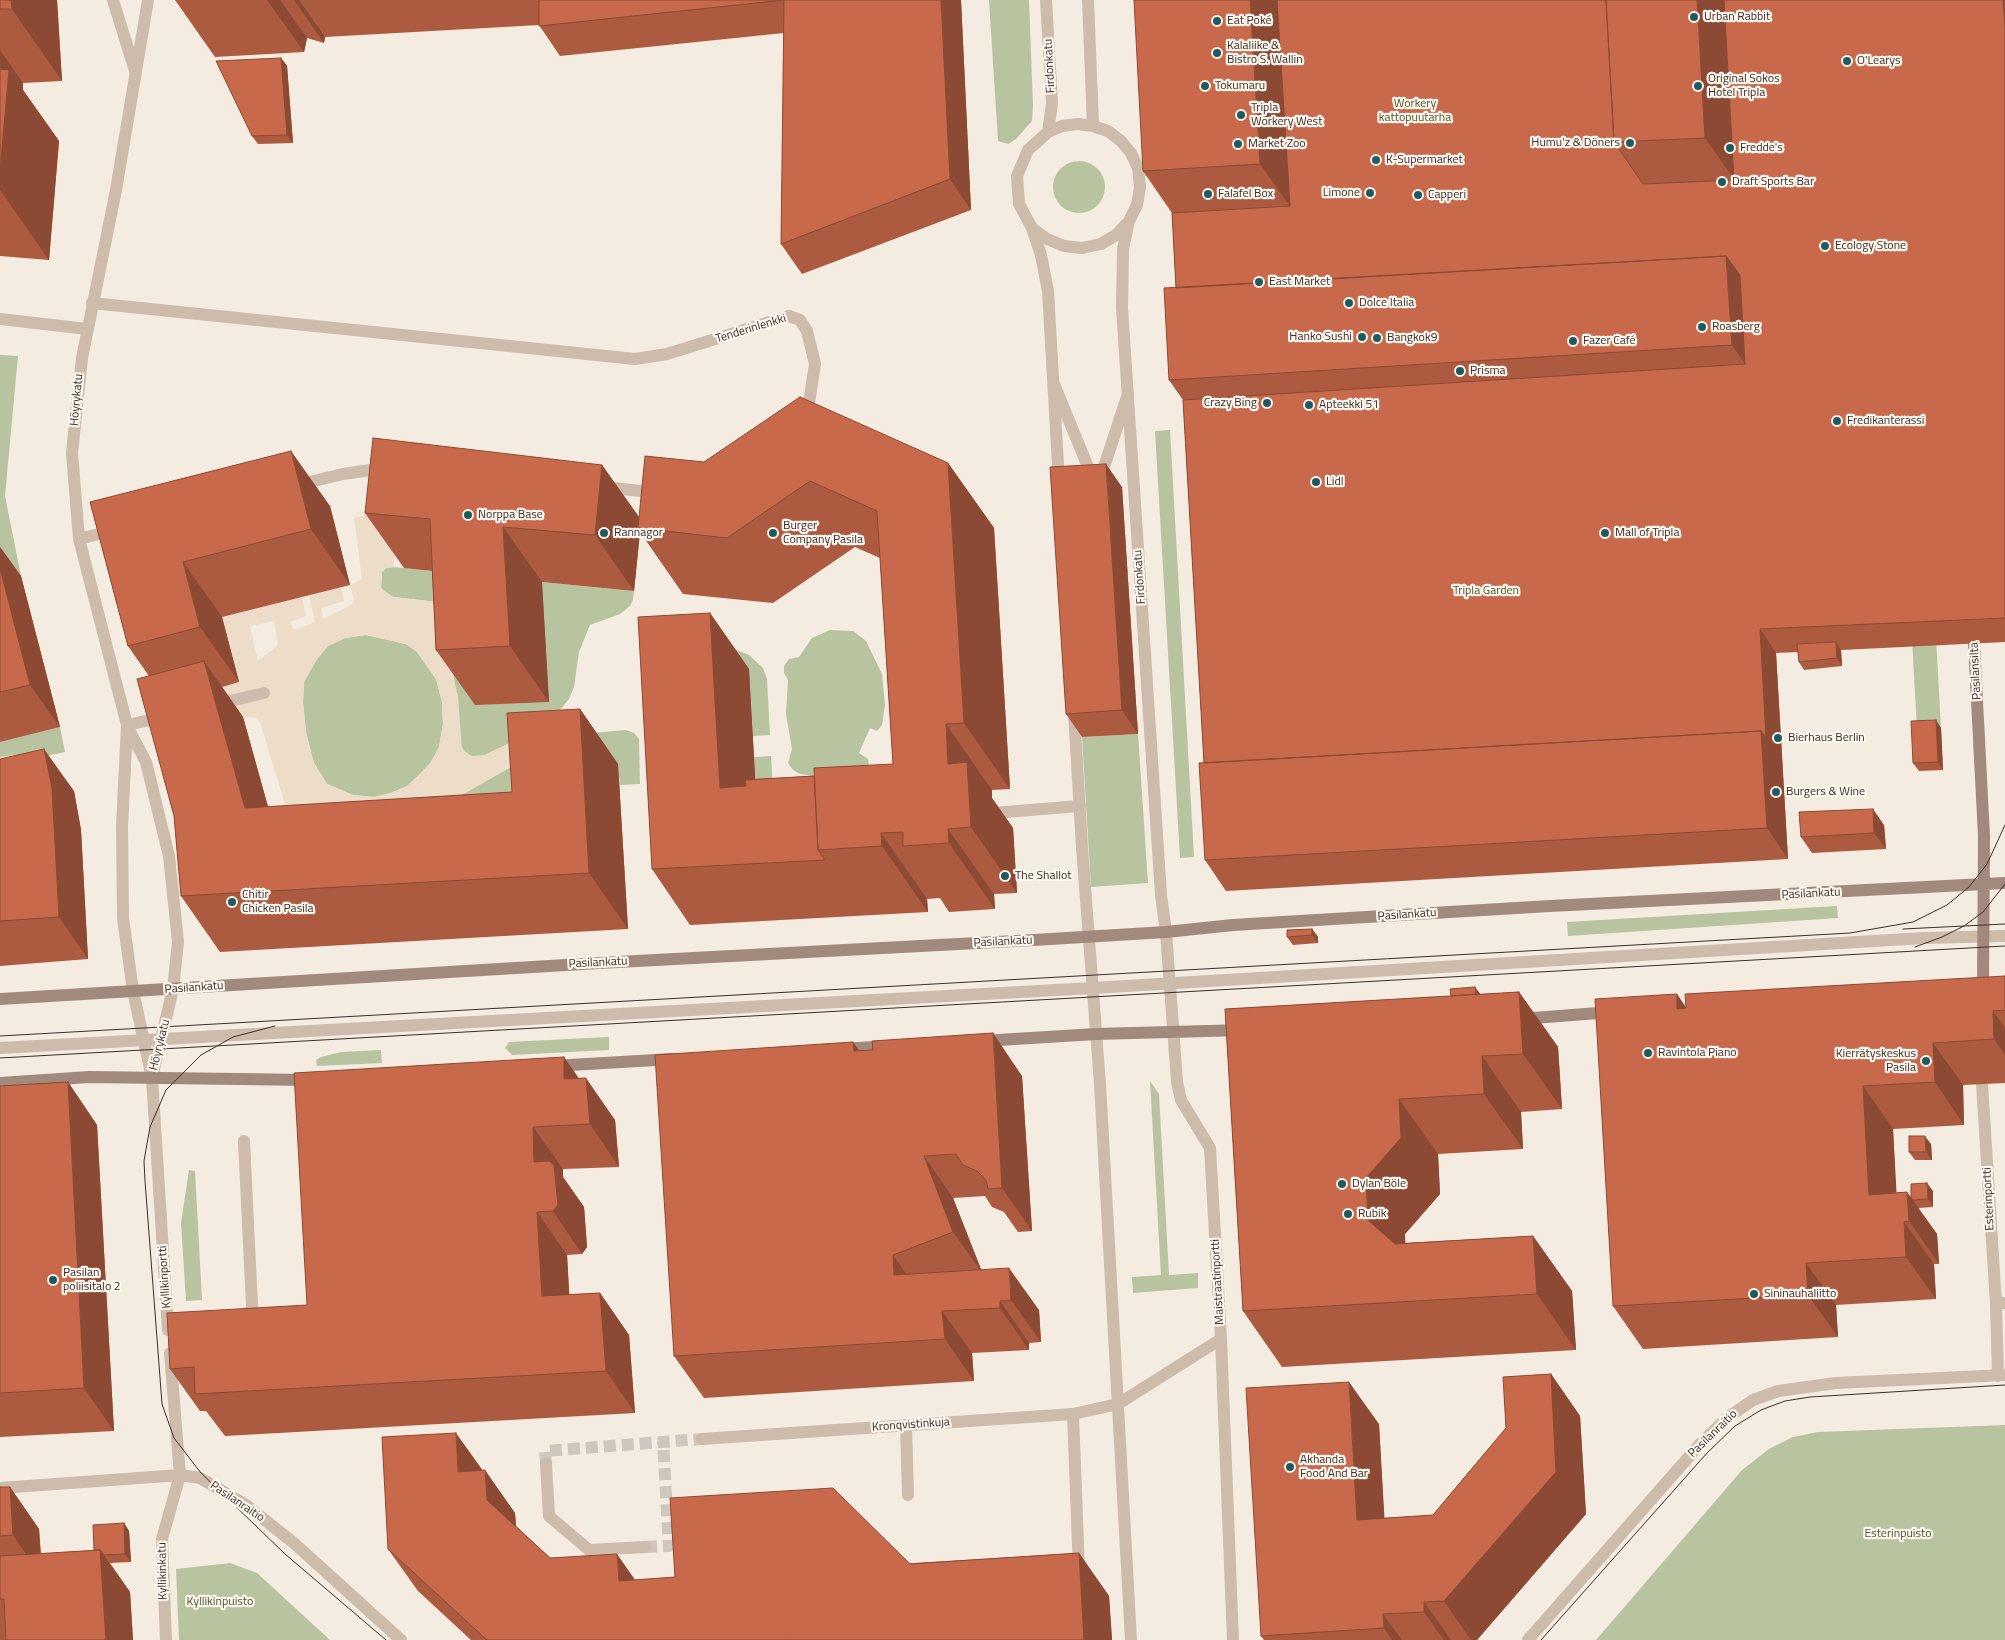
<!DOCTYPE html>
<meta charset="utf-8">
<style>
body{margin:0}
canvas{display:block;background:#f4ebe1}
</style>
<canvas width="2005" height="1640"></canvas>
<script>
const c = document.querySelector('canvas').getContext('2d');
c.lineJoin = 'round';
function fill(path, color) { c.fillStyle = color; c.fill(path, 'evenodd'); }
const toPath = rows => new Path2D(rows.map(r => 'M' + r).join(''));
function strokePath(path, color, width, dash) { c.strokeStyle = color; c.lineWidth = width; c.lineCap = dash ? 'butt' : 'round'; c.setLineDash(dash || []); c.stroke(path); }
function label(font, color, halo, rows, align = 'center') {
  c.font = font + ' "Titillium Web",sans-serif'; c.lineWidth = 4.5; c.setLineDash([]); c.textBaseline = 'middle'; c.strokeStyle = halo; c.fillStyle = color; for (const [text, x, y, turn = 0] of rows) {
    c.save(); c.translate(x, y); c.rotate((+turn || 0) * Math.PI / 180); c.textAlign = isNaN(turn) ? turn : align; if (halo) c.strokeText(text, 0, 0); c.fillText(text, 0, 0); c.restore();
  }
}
const green = toPath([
 [989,0,1029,0,1033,106,1032,121,1016,139,1008,144,998,141],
 '1053 187a26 26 0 1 1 52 0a26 26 0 1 1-52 0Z',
 [0,355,18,356,5,496,21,576,0,581],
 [1170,430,1194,857,1180,858,1155,431],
 [394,567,442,572,438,602,393,597,385,593,381,588,382,572,386,568],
 [542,582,634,591,633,600,630,606,620,614,590,625,579,652,574,687,569,699,556,715,512,742,485,755,478,757,467,755,461,746,453,670,549,701],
 [830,630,853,631,866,641,882,674,885,705,882,725,877,731,870,728,859,753,868,759,869,766,814,776,800,774,793,770,788,763,792,749,786,714,788,680,784,673,784,666,789,659,799,657,812,638],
 [366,635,406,644,417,652,436,679,442,702,443,724,439,747,431,762,419,775,407,786,391,793,374,797,353,795,327,784,314,763,310,748,306,732,303,702,304,682,317,659,328,646,345,638],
 [1936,638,1941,728,1917,729,1912,640],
 [732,648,749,655,763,668,767,679,770,735,753,736,749,669],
 [60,727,65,752,33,759,15,755,0,757,0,742],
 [626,730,634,733,639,739,640,784,620,785,618,765,592,733],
 [1138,734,1148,883,1091,887,1082,737],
 [771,756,774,808,759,843,754,757],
 [516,764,523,816,423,817],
 [1837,906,1838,918,1568,936,1567,922],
 [609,1037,609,1050,512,1055,505,1048,509,1042],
 [381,1050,382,1063,317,1066,316,1060,321,1057,341,1052],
 [1150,1081,1159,1094,1169,1275,1198,1273,1198,1288,1133,1293,1132,1277,1161,1275],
 [189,1170,195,1171,202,1300,186,1301,181,1223],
 [2005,1425,2005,1640,1596,1640,1742,1470,1769,1449,1793,1437,1818,1432],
 [230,1563,257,1573,330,1640,179,1640,176,1569]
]);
const plaza = toPath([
 [392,491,388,515,383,514,381,526,387,527,387,544,394,544,394,567,386,568,382,572,381,588,393,597,437,602,442,572,469,574,471,637,457,639,452,643,449,656,458,697,462,749,471,756,485,755,512,742,555,715,569,736,533,753,530,759,532,789,547,789,551,847,469,852,471,833,408,837,334,829,328,829,324,834,325,861,284,864,273,825,289,817,260,722,257,718,243,717,176,735,167,701,239,682,222,617,302,597,306,616,290,622,294,629,298,629,315,622,309,595,341,587,344,601,321,608,323,619,353,604,354,599,350,585,362,579,354,518,365,515,364,511,372,508,369,496],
 [274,621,278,642,276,647,258,661,250,626],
 [366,635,406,644,417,652,436,679,442,702,443,724,439,747,431,762,419,775,407,786,391,793,374,797,353,795,327,784,314,763,310,748,306,732,303,702,304,682,317,659,328,646,345,638],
 [516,764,519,764,523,816,421,821,423,817]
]);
const streetTunnel = toPath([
 [546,1464,545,1451,702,1439],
 [645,1547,669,1546,663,1442]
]);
const lane = toPath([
 [1054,384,1093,479],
 [1100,479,1128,394],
 [217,704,264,693],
 [127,725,164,717],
 [993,813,1080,806],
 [244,1141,252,1306,248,1326],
 [1996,1304,1998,1376],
 [1118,1404,1221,1339],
 [906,1425,908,1495]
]);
const street = toPath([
 [113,0,135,71],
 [148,0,116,190,82,358,72,453,79,539,127,725,122,827,123,918,133,991,152,1078,168,1330],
 [1046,0,1052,103,1048,132],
 [1088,0,1093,126],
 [1129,221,1116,235,1101,244,1082,248,1064,246,1047,239,1032,228,1019,204,1017,176,1028,150,1048,132,1062,126,1077,124,1093,126,1108,131,1121,141,1131,153,1138,168,1140,187,1137,205,1129,221,1123,249,1122,308,1161,895,1166,932,1177,1082,1181,1100,1210,1148,1221,1339,1233,1640],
 [1032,228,1041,255,1048,291,1059,482],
 [92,303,635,359,667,354,789,316,800,320,807,331,815,364,807,416],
 [0,319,87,329],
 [297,485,343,474,385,468],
 [604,487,659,493],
 [79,539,115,530],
 [1074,712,1082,847,1100,1084,1131,1640],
 [127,726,146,762,169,856,178,942,173,989,153,1073],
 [0,1048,1093,988,1924,938,2005,936],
 [1982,1084,1996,1304,2005,1303],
 [1073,1414,1079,1571],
 [702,1439,1073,1414,1118,1404],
 [546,1464,549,1516,589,1550,645,1547],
 [0,1488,180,1475,200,1478,246,1505,295,1544,401,1640],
 [166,1640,162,1539,180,1475,170,1353],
 [1528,1640,1701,1443,1727,1418,1753,1400,1778,1391,1836,1383,2005,1375]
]);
const secondary = toPath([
 [1975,662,1984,836,1983,984],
 [0,999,599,963,1034,940,1166,932,1233,925,1550,906,2005,883],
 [1521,1019,1611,1012],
 [982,1041,1096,1034,1244,1030],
 [842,1049,890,1046],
 [553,1066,672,1059],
 [0,1083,89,1077,311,1080]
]);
const tram = toPath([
 [1903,929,2005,924],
 [1915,947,1942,937,1964,926,1983,912,2005,884],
 [275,1026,233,1037,201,1055,166,1090,150,1127,144,1161,145,1181,162,1404,174,1438,201,1473,285,1554,386,1640],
 [0,1036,1850,933,1913,922,1947,905,1969,887,1987,864,2005,825],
 [0,1058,2005,946],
 [1541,1640,1707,1453,1735,1426,1761,1410,1785,1401,1810,1397,2005,1385]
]);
const secondaryBridge = toPath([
 [1973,627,1975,662]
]);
const wall = toPath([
 [0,0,57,0,62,81,23,83,23,90,59,141,49,260,0,256],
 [175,0,961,0,971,210,802,274,781,244,784,33,560,56,539,25,325,37,324,43,307,38,304,52,215,57],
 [2005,0,2005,642,1841,650,1842,666,1804,670,1799,662,1798,652,1776,653,1788,859,1226,891,1205,860,1204,763,1183,400,1169,380,1176,288,1172,213,1143,171],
 [281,58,287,66,293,143,258,144,252,136],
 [704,462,948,463,994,528,1010,789,992,790,992,798,1013,828,1017,893,994,894,995,909,949,912,940,898,927,899,928,912,690,925,652,869,710,613,749,669,755,779,814,776,893,764,880,558,855,547,773,603,683,594,640,532,634,591,542,582,549,702,475,705,436,650,432,571,404,568,365,513,602,465,639,517],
 [1122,487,1138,734,1082,737,1066,714],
 [90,502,330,506,350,585,222,617,239,682,222,687,243,717,268,807,512,792,580,709,618,764,628,929,220,952,181,896,174,816,149,676,128,646],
 [0,547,21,576,60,727,0,742],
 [1941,728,1943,770,1919,771,1913,763],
 [0,759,74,791,81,830,88,959,0,966],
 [1884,825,1886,849,1812,853,1801,837],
 [1312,929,1318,937,1318,943,1293,945,1287,937],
 [2005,976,2005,1083,1963,1085,1964,1125,1893,1129,1896,1193,1907,1192,1911,1198,1933,1191,1933,1207,1918,1208,1937,1234,1939,1264,1934,1264,1936,1299,1836,1305,1838,1337,1643,1349,1613,1306,1686,1008],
 [1519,992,1558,1047,1562,1109,1521,1112,1523,1149,1438,1154,1440,1194,1405,1234,1405,1243,1533,1236,1572,1291,1576,1350,1282,1367,1243,1311,1225,1009],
 [853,1042,859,1050,1022,1076,1032,1231,1018,1232,1004,1212,992,1207,985,1196,953,1198,981,1270,1039,1310,1041,1342,1029,1343,1029,1350,972,1353,974,1381,704,1398,674,1356],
 [579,1078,615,1120,619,1167,563,1169,563,1177,584,1207,587,1247,582,1254,567,1255,569,1295,600,1293,629,1335,635,1413,225,1436,206,1411,200,1411,170,1369,307,1305],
 [68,1082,97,1125,114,1431,0,1437,0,1086],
 [1931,1144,1932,1160,1915,1160,1909,1152],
 [1551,1374,1580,1416,1586,1514,1477,1640,1264,1640,1261,1636,1379,1424,1384,1518,1433,1515],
 [482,1470,515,1513,516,1526,550,1558,635,1580,1079,1553,1109,1596,1112,1640,471,1640,418,1591,388,1549],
 [0,1487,10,1487,39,1529,41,1554,94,1550,124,1523,129,1531,131,1562,110,1563,130,1592,133,1640,0,1640]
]);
const shadedWall = toPath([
 [11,0,57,0,62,81,12,9],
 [267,0,280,0,307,38,304,52],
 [294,0,299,0,325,37,324,43],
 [941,0,961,0,971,210,950,179],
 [1250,0,1292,0,1306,229,1260,164],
 [1697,0,1739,0,1751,203,1705,138],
 [2003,0,2005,0,2005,26],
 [0,50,23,83,23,90,59,141,49,260,0,190],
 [281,58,287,66,293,143,287,135],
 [1726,256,1756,298,1761,387,1732,345],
 [291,451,330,506,350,585,311,529],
 [948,463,994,528,1010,789,964,723],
 [1106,464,1122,487,1138,734,1122,710],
 [602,465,641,520,638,528,640,532,634,591,595,535],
 [503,527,542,582,549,702,510,646],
 [0,547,21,576,60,727,30,685,0,568],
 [183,562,222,617,239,682,200,627],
 [710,613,749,669,759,843,720,788],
 [1760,629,1776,653,1788,859,1767,828,1761,731],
 [1836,642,1841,650,1842,666,1837,658],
 [204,661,243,717,284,864,245,808],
 [580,709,618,764,628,929,589,873],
 [1936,720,1941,728,1943,770,1938,762],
 [946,724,992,790,992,798,1013,828,1017,893,971,827,948,764],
 [44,749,74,791,81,830,88,959,59,917],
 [1873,809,1884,825,1886,849,1874,833],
 [948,829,994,894,995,909,949,843],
 [881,833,927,899,928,912,882,846],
 [1312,929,1318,937,1318,943,1312,935],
 [1475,987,1481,995,1476,994],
 [1519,992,1558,1047,1562,1109,1523,1054],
 [1677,994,1706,1037,1677,1009],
 [1993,1011,2005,1028,2005,1055,1994,1039],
 [993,1033,1022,1076,1032,1231,1002,1188],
 [853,1042,883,1085,854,1051],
 [1933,1043,1963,1085,1964,1125,1935,1082],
 [1482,1056,1521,1112,1523,1149,1484,1094],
 [564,1057,587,1090,586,1078,615,1120,619,1167,590,1124,564,1079],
 [68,1082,97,1125,114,1431,84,1388],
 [1863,1086,1893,1129,1899,1237,1869,1195],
 [1399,1099,1438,1154,1440,1194,1405,1234,1407,1276,1368,1220,1366,1178],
 [533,1127,563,1169,563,1177,584,1207,587,1247,582,1254,553,1211,534,1162],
 [1925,1136,1931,1144,1932,1160,1926,1152],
 [924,1156,953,1198,983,1274,953,1232],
 [1927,1183,1933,1191,1933,1207,1928,1199],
 [1907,1192,1937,1234,1939,1264,1909,1221],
 [537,1212,567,1255,572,1339,542,1296],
 [1904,1222,1934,1264,1936,1299,1906,1257],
 [1533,1236,1572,1291,1576,1350,1537,1294],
 [893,1255,923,1298,894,1275],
 [1806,1263,1836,1305,1838,1337,1808,1295],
 [1009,1268,1039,1310,1041,1342,1011,1300],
 [600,1293,629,1335,635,1413,606,1371],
 [1000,1301,1029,1343,1029,1350,1000,1308],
 [942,1311,972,1353,974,1381,945,1339],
 [1551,1374,1580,1416,1586,1514,1477,1640,1471,1640,1444,1601],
 [1349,1382,1379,1424,1387,1562,1357,1520],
 [456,1433,486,1475,458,1472],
 [485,1470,515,1513,517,1542,487,1500],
 [10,1487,39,1529,42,1578,13,1535],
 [124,1523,129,1531,131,1562,125,1554],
 [100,1550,130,1592,133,1640,106,1640],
 [1079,1553,1109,1596,1112,1640,1084,1640],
 [617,1554,647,1597,619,1581],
 [1424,1602,1451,1640,1444,1640,1424,1612],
 [1383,1614,1402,1640,1392,1640,1384,1628]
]);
const building = toPath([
 [0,0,11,0,12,9,0,9,0,0],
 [539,0,941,0,950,179,781,244,784,0,539,26,539,0],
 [1134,0,1250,0,1260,164,1143,171,1134,0],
 [1277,0,1606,0,1614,142,1643,184,1734,180,1724,0,2003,0,2005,26,2005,618,1760,629,1766,738,1761,731,1204,763,1183,400,1745,364,1740,275,1726,256,1176,288,1172,213,1290,206,1277,0],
 [1606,0,1697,0,1705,138,1614,142,1606,0],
 [281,58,287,135,252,136,216,61,281,58],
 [0,69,9,70,0,171,0,69],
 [1726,256,1732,345,1169,380,1164,288,1726,256],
 [800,397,948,463,964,723,946,724,948,764,967,762,971,827,948,829,949,843,903,846,903,832,881,833,882,846,818,850,814,768,893,764,877,511,810,481,727,538,638,528,645,456,704,462,800,397],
 [373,438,602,465,595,535,503,527,510,646,436,650,430,519,365,513,373,438],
 [291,451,311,529,183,562,200,627,128,646,90,502,291,451],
 [1106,464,1122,710,1066,714,1050,467,1106,464],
 [0,568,30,685,0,692,0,568],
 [710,613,720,788,746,786,745,780,814,776,818,850,825,860,652,869,638,617,710,613],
 [1836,642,1837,658,1799,662,1797,644,1836,642],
 [204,661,245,808,512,792,507,713,580,709,589,873,181,896,174,816,137,679,204,661],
 [1936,720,1938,762,1913,763,1911,721,1936,720],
 [1761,731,1767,828,1205,860,1199,763,1761,731],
 [44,749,52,788,59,917,0,921,0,759,44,749],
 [1873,809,1874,833,1801,837,1799,812,1873,809],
 [1312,929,1312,935,1287,937,1287,930,1312,929],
 [2005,976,2005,1010,1993,1011,1994,1039,1933,1043,1935,1082,1863,1086,1869,1195,1907,1192,1909,1221,1904,1222,1906,1257,1806,1263,1808,1295,1613,1306,1595,999,1677,994,1677,1009,1686,1008,1685,994,2005,976],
 [1475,987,1476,994,1451,996,1450,989,1475,987],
 [1519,992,1523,1054,1482,1056,1484,1094,1399,1099,1401,1138,1366,1178,1368,1220,1395,1244,1533,1236,1537,1294,1243,1311,1225,1009,1519,992],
 [993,1033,1002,1188,988,1189,986,1180,977,1171,963,1165,956,1154,924,1156,953,1232,893,1255,894,1275,1009,1268,1011,1300,1000,1301,1000,1308,942,1311,945,1339,674,1356,655,1055,853,1042,854,1051,873,1050,872,1041,993,1033],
 [564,1057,564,1079,586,1078,590,1124,533,1127,534,1162,549,1161,554,1165,558,1205,553,1211,537,1212,542,1296,600,1293,606,1371,195,1394,194,1367,170,1369,167,1313,307,1305,294,1073,564,1057],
 [68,1082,84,1388,0,1393,0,1086,68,1082],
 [1909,1136,1925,1136,1926,1152,1909,1152,1909,1136],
 [1927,1183,1928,1199,1913,1200,1911,1198,1911,1184,1927,1183],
 [1551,1374,1556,1472,1444,1601,1424,1602,1424,1612,1383,1614,1384,1628,1261,1636,1246,1388,1349,1382,1357,1520,1433,1515,1506,1428,1503,1377,1551,1374],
 [456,1433,458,1472,485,1470,487,1500,550,1558,617,1554,619,1581,675,1577,670,1498,833,1488,910,1564,1079,1553,1084,1640,487,1640,388,1549,382,1437,456,1433],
 [0,1487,10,1487,13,1535,0,1536,0,1487],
 [124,1523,125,1554,104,1555,100,1550,94,1550,93,1525,124,1523],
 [100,1550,106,1640,6,1640,4,1599,0,1599,0,1556,100,1550]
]);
const markers = [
 [1694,17,5,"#1f5a5e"],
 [1217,21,5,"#1f5a5e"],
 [1217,53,5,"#1f5a5e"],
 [1847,61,5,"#1f5a5e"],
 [1205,86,5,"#1f5a5e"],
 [1698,86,5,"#1f5a5e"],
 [1241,115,5,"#1f5a5e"],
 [1630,143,5,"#1f5a5e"],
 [1238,144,5,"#1f5a5e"],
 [1730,148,5,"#1f5a5e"],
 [1376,160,5,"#1f5a5e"],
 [1722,182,5,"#1f5a5e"],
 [1370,193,5,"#1f5a5e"],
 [1208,194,5,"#1f5a5e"],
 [1418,195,5,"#1f5a5e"],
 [1825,246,5,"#1f5a5e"],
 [1259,282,5,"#1f5a5e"],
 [1349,303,5,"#1f5a5e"],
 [1702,327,5,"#1f5a5e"],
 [1362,337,5,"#1f5a5e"],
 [1377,338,5,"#1f5a5e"],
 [1573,341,5,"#1f5a5e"],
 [1460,371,5,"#1f5a5e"],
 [1267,403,5,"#1f5a5e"],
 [1309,405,5,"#1f5a5e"],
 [1837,421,5,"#1f5a5e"],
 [1316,482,5,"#1f5a5e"],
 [468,515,5,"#1f5a5e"],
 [604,533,5,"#1f5a5e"],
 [773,533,5,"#1f5a5e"],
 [1605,533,5,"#1f5a5e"],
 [1778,738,5,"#1f5a5e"],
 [1776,792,5,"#1f5a5e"],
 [1005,876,5,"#1f5a5e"],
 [232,902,5,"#1f5a5e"],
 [1648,1053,5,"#1f5a5e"],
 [1926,1061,5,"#1f5a5e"],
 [1342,1184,5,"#1f5a5e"],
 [1348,1214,5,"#1f5a5e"],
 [53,1280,5,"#1f5a5e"],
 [1754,1294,5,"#1f5a5e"],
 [1290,1467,5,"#1f5a5e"]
];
const poiNames = [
 ["Urban Rabbit",1704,17],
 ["Eat Poké",1227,21],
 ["Kalaliike &",1227,46],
 ["Bistro S. Wallin",1227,60],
 ["O'Learys",1857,61],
 ["Original Sokos",1708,79],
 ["Hotel Tripla",1708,93],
 ["Tokumaru",1215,86],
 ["Tripla",1251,108],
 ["Workery West",1251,122],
 ["Humu'z & Döners",1620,143,"right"],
 ["Market Zoo",1248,144],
 ["Fredde's",1740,148],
 ["K-Supermarket",1386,160],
 ["Draft Sports Bar",1732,182],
 ["Limone",1360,193,"right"],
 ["Falafel Box",1218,194],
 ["Capperi",1428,195],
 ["Ecology Stone",1835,246],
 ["East Market",1269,282],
 ["Dolce Italia",1359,303],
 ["Roasberg",1712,327],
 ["Hanko Sushi",1352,337,"right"],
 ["Bangkok9",1387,338],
 ["Fazer Café",1583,341],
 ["Prisma",1470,371],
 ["Crazy Bing",1257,403,"right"],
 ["Apteekki 51",1319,405],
 ["Fredikanterassi",1847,421],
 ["Lidl",1326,482],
 ["Norppa Base",478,515],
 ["Burger",783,526],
 ["Company Pasila",783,540],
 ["Rannagor",614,533],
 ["Mall of Tripla",1615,533],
 ["Bierhaus Berlin",1788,738],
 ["Burgers & Wine",1786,792],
 ["The Shallot",1015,876],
 ["Chitir",242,895],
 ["Chicken Pasila",242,909],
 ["Ravintola Piano",1658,1053],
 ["Kierrätyskeskus",1916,1054,"right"],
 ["Pasila",1916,1068,"right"],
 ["Dylan Böle",1352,1184],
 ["Rubik",1358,1214],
 ["Pasilan",63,1273],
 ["poliisitalo 2",63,1287],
 ["Sininauhaliitto",1764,1294],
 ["Akhanda",1300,1460],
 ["Food And Bar",1300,1474]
];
const streetNames = [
 ["Firdonkatu",1050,66,-93],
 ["Tenderinlenkki",751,329,-17],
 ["Höyrykatu",77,400,-85],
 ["Firdonkatu",1140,577,-94],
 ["Pasilansilta",1976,671,-93],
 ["Pasilankatu",1811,894,-3],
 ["Pasilankatu",1407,915,-4],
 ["Pasilankatu",1003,942,-3],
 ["Pasilankatu",598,963,-3],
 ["Pasilankatu",194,988,-4],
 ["Höyrykatu",160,1045,-76],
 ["Esterinportti",1989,1199,-93],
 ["Kyllikinportti",165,1277,-94],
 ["Maistraatinportti",1218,1282,-93],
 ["Kronqvistinkuja",911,1425,-4],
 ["Pasilanraitio",1713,1434,-44],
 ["Pasilanraitio",237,1502,34],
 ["Kyllikinkatu",163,1571,-91]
];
const parkNames = [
 ["Workery",1415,104],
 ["kattopuutarha",1415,118],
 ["Tripla Garden",1486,591],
 ["Esterinpuisto",1898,1534],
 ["Kyllikinpuisto",220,1602]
];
fill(green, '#b8c4a0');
fill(plaza, '#ecdcc8');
strokePath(streetTunnel, '#cfc6bd', 12, [12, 6]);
strokePath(lane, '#cdbbac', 12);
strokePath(street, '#cdbbac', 12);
strokePath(secondary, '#a18a7d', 12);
strokePath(tram, '#3b302b', 1);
strokePath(secondaryBridge, '#a18a7d', 12);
fill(wall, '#ac5a40');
fill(shadedWall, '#8c4a34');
fill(building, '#c8694b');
strokePath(building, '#8c4a34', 1);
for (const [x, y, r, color] of markers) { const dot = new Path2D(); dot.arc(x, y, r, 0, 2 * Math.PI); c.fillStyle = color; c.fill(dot); strokePath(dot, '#fbf5ee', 2); }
label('12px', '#3b302b', '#fbf5ee', poiNames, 'left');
label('12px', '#3b302b', '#fbf5ee', streetNames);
label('12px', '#4a5a2e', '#fbf5ee', parkNames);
</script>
